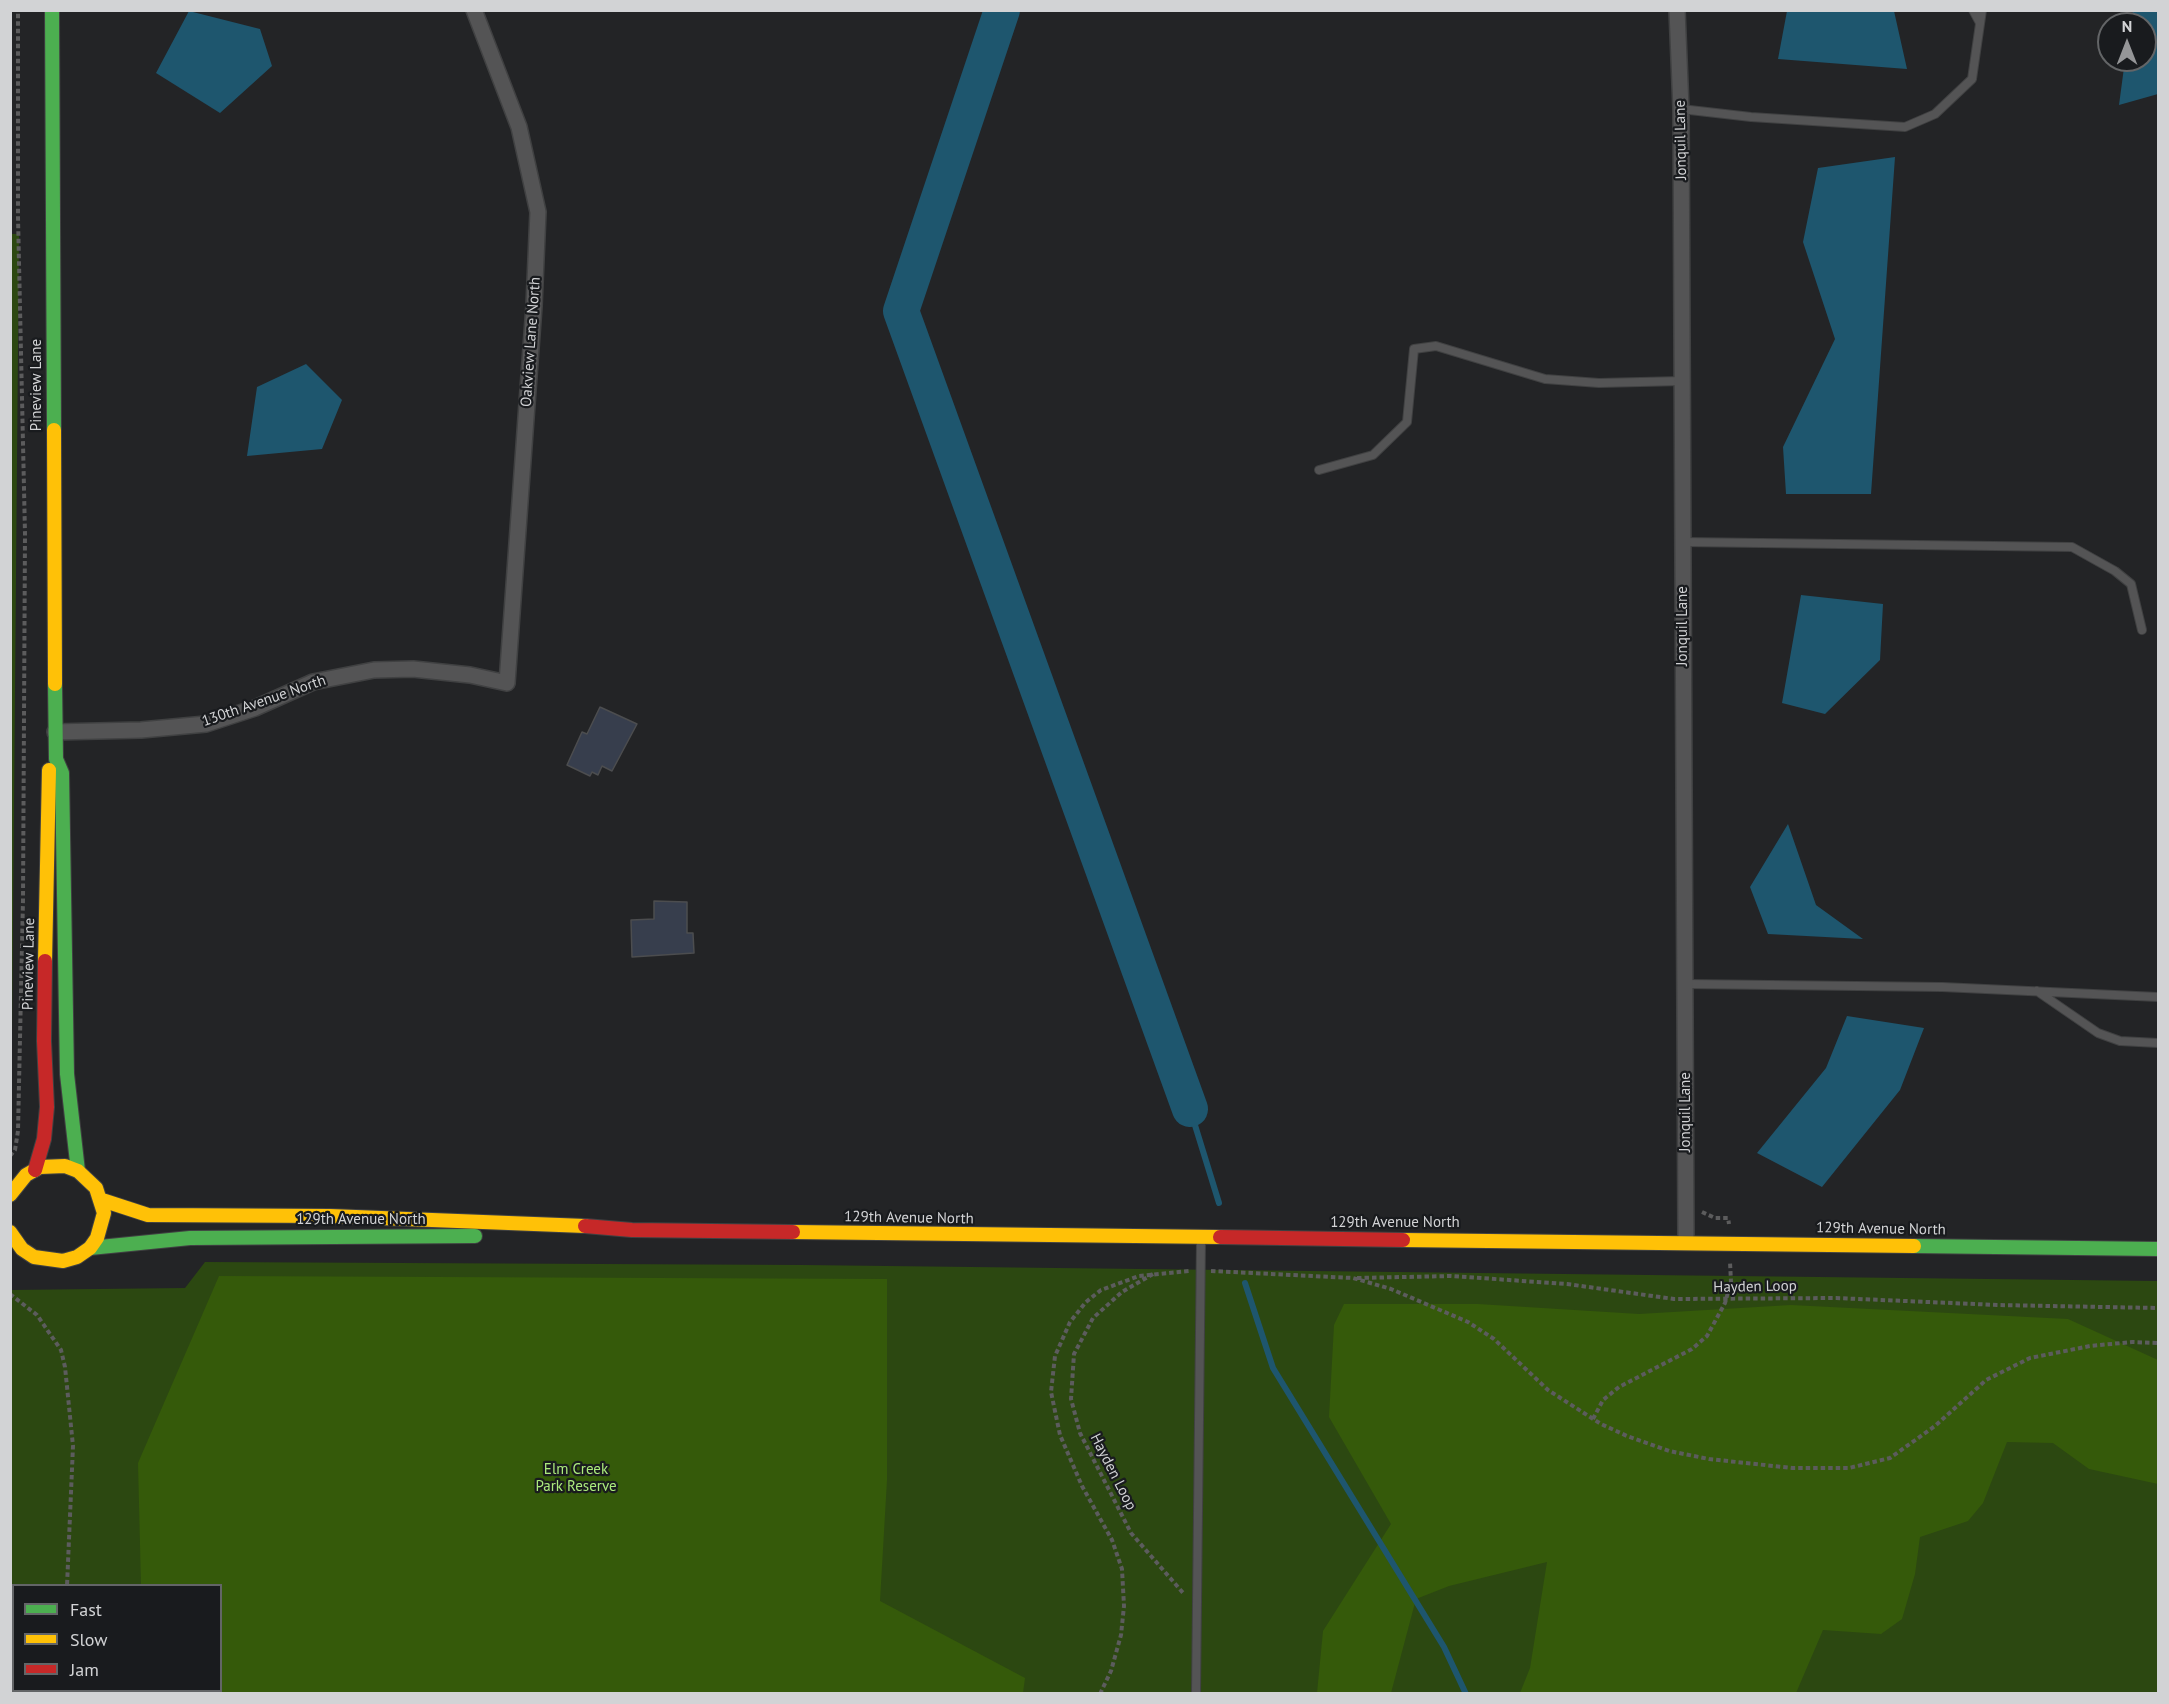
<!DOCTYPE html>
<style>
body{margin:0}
#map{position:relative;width:2169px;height:1704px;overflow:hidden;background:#232426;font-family:"PT Sans",sans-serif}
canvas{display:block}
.frame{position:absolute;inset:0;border:12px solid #d2d3d5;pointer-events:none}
.legend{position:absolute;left:12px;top:1584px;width:210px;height:108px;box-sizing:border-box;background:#191b1e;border:2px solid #636567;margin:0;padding:8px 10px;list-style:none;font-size:18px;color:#d2d3d5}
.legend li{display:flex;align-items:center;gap:12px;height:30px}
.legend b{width:30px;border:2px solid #636567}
.north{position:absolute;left:2097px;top:12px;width:60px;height:60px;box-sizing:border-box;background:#191b1e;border:2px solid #636567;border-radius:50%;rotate:0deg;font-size:16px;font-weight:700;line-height:24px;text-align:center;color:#d2d3d5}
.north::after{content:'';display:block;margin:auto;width:21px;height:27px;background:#959698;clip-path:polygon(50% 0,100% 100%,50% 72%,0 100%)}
</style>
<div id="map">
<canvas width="2169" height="1704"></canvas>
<div class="frame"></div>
<ul class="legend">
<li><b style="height:8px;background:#4caf50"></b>Fast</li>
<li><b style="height:8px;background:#ffc107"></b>Slow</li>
<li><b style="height:8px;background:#c62828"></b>Jam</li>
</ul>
<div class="north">N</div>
</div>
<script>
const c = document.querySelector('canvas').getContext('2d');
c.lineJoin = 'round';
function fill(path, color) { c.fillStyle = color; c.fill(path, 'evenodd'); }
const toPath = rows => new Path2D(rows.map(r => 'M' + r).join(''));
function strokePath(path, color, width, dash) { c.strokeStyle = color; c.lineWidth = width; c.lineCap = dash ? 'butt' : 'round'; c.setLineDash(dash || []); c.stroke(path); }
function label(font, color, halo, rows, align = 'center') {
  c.font = font + ' "PT Sans",sans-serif'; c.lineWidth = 4.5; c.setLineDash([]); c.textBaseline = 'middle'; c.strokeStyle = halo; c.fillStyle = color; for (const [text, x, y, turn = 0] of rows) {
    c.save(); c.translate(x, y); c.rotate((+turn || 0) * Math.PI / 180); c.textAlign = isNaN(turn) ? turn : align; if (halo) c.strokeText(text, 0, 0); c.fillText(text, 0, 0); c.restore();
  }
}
const green = toPath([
 [11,234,19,234,11,1148,10,1148],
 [205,1262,803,1265,2158,1281,2158,1693,11,1693,10,1290,185,1288],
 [14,1586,220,1586,220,1690,14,1690]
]);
const forest = toPath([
 [219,1276,887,1279,887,1480,880,1601,1025,1678,1023,1693,156,1693,154,1691,220,1690,220,1586,141,1585,138,1463],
 [1344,1304,1478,1304,1639,1314,1791,1305,2068,1319,2158,1360,2158,1484,2089,1469,2053,1443,2007,1442,1983,1503,1968,1521,1920,1537,1915,1574,1902,1619,1881,1634,1823,1630,1796,1693,1520,1693,1530,1668,1547,1562,1449,1586,1416,1599,1391,1693,1317,1693,1323,1631,1391,1524,1329,1417,1334,1325]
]);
const water = toPath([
 [189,11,260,29,272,66,220,113,156,73],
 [1787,11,1894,11,1907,69,1778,59],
 [2133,11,2158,11,2158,94,2119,105,2125,60,2145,60,2145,24,2129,24],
 [1895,157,1871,494,1786,494,1783,447,1835,339,1803,242,1818,168],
 [306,364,342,400,322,449,247,456,257,387],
 [1801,595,1883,604,1880,660,1825,714,1782,703],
 [1788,824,1816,905,1863,939,1768,934,1750,887],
 [1847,1016,1924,1028,1900,1090,1822,1187,1757,1153,1826,1068]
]);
const stream = toPath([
 [1190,1109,1219,1203],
 [1245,1283,1273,1368,1444,1647,1466,1694]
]);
const river = toPath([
 [1002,10,901,311,1190,1109]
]);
const building = toPath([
 [600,707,637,724,612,771,602,766,598,775,592,772,590,776,567,765,582,732,587,734,600,707],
 [654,901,687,902,687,933,693,933,694,953,632,957,631,920,654,919,654,901]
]);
const path = toPath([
 [10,1156,15,1150,18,1131,23,900,25,534,18,217,18,10],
 [1702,1212,1715,1218,1728,1218,1729,1224],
 [1211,1271,1353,1278,1391,1289,1468,1322,1494,1339,1548,1390,1601,1424,1627,1436,1669,1451,1709,1459,1792,1468,1849,1468,1890,1458,1935,1426,1986,1380,2030,1358,2090,1346,2132,1342,2158,1343],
 [1153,1274,1122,1292,1093,1318,1074,1354,1071,1399,1080,1433,1131,1533,1184,1594],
 [1357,1278,1451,1276,1567,1284,1674,1299,1836,1298,1997,1305,2158,1308],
 [10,1294,37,1315,61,1350,65,1367,73,1446,67,1586],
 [1593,1419,1603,1400,1619,1387,1692,1349,1707,1336,1725,1303,1731,1282,1730,1262],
 [95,1690,96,1694],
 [1100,1694,1111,1671,1121,1635,1124,1606,1122,1569,1112,1540,1082,1486,1060,1435,1051,1392,1055,1356,1070,1322,1086,1302,1101,1290,1139,1276,1189,1271]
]);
const lane = toPath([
 [1973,10,1980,23],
 [1681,109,1751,117,1905,127,1935,114,1972,79,1982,10],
 [1319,470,1373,455,1407,422,1414,349,1436,346,1545,379,1599,383,1682,381],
 [1683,542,2072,547,2115,571,2131,584,2142,630],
 [1685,984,1942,987,2158,997],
 [2037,991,2098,1033,2120,1041,2158,1043],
 [1196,1694,1201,1239]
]);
const street = toPath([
 [1677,10,1681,109,1686,1242],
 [55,732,141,730,206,724,255,708,313,682,374,670,413,669,470,675,507,683,534,306,538,212,519,127,474,10]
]);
const fast = toPath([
 [52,10,54,430],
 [55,684,56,759,62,773,67,1074,78,1171],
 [1914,1246,2158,1249],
 [90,1248,190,1238,475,1236]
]);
const slow = toPath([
 [54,430,55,684],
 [45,961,49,770],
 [10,1195,26,1175,40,1167,65,1166,78,1171,96,1188,104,1213,97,1238,90,1248,77,1257,63,1261,34,1257,22,1249,10,1232],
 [102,1200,148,1215,330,1216,585,1226],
 [793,1232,1220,1237],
 [1403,1240,1914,1246]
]);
const jam = toPath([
 [35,1170,44,1139,47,1107,44,1041,45,961],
 [585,1226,632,1230,793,1232],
 [1220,1237,1403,1240]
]);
const streetNames = [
 ["Jonquil Lane",1681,140,-91],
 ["Oakview Lane North",531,342,-86],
 ["Pineview Lane",37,385,-90],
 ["Jonquil Lane",1683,626,-90],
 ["130th Avenue North",264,701,-19],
 ["Pineview Lane",29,964,-89],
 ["Jonquil Lane",1686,1112,-90],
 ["129th Avenue North",909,1218,1],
 ["129th Avenue North",361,1220],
 ["129th Avenue North",1395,1223],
 ["129th Avenue North",1881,1229,1],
 ["Hayden Loop",1755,1287,-1],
 ["Hayden Loop",1113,1472,63]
];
const parkNames = [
 ["Elm Creek",576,1470],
 ["Park Reserve",576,1487]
];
fill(green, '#2c4811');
fill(forest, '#355a0a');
fill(water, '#1e566e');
strokePath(stream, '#1e566e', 6);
strokePath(river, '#1e566e', 36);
fill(building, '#373e4d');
strokePath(building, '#4c4d4f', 1.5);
strokePath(lane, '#404142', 10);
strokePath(street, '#404142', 18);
strokePath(fast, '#404142', 16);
strokePath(slow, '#404142', 16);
strokePath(jam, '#404142', 16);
strokePath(path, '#5c5c5d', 4, [4.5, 3]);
strokePath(lane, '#545455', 8);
strokePath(street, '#545455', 15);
strokePath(fast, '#4caf50', 14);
strokePath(slow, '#ffc107', 14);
strokePath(jam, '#c62828', 14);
label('15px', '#d2d3d5', '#191b1e', streetNames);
label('15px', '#aceb7d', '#191b1e', parkNames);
</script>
